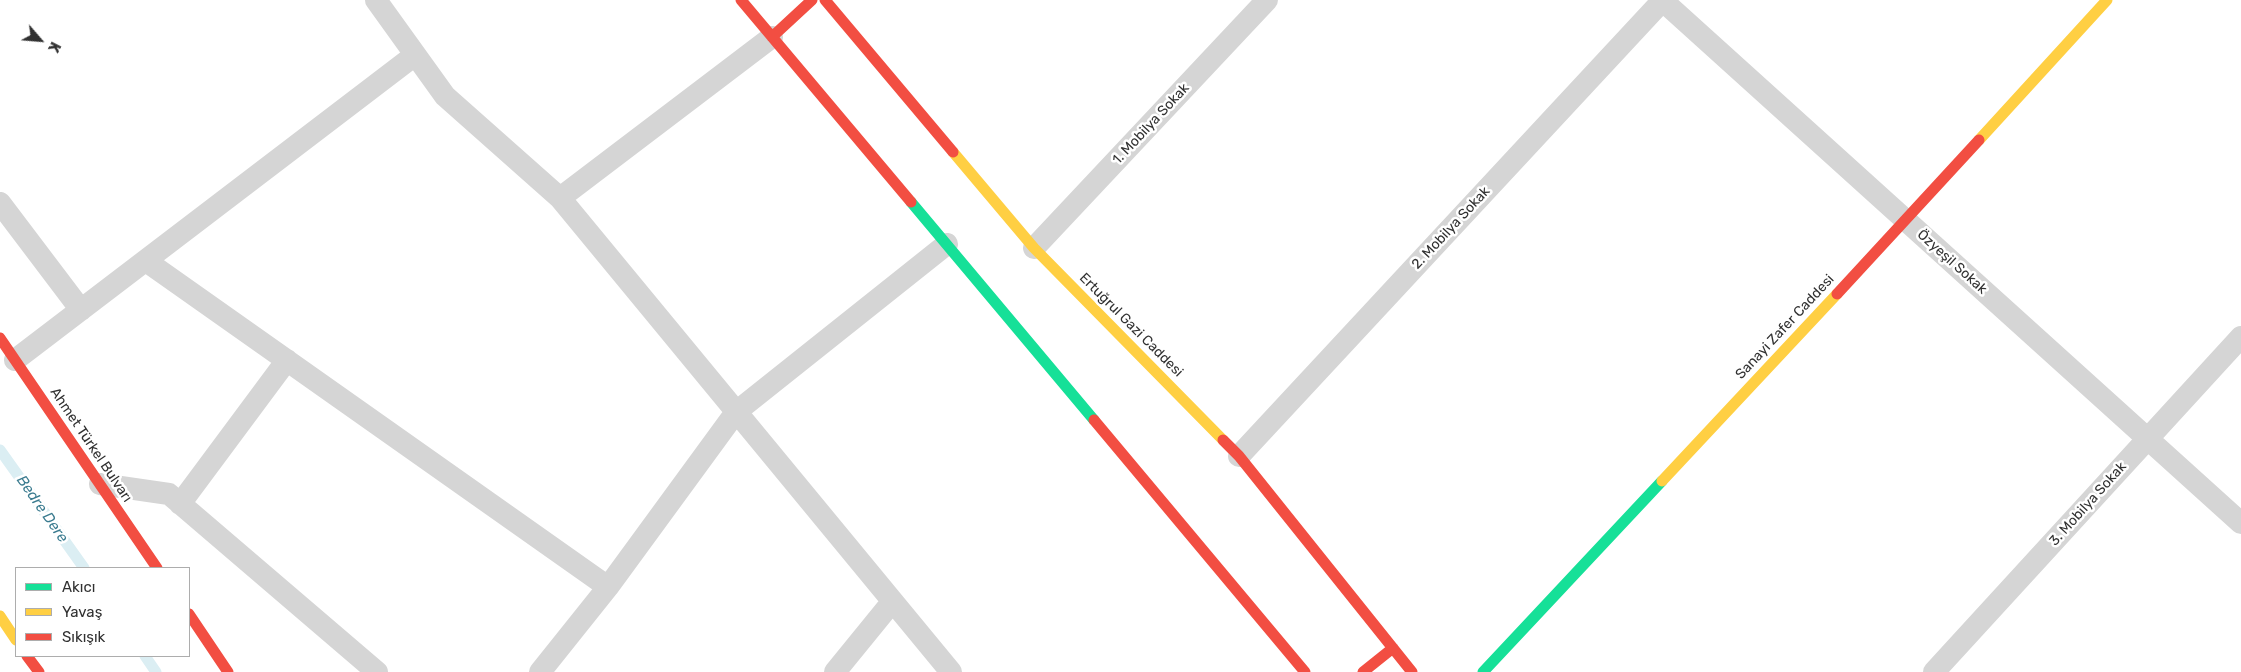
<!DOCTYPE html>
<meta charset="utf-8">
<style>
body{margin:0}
#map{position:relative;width:2241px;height:672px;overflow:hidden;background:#fff;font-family:Rubik,sans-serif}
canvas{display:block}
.legend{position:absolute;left:15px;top:567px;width:175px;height:90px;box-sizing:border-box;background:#fff;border:1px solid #adadad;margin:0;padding:6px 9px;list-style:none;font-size:15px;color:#313131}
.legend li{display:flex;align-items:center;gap:10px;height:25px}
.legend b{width:25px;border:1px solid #adadad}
.north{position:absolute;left:15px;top:15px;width:50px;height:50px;-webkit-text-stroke:4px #fff;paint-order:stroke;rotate:117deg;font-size:14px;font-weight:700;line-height:20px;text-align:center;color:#313131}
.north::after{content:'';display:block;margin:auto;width:18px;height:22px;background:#313131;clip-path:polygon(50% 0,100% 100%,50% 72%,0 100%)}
</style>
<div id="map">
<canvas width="2241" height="672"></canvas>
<ul class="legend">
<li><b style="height:6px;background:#16e098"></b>Akıcı</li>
<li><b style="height:6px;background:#ffcf43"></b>Yavaş</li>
<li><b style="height:6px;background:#f24e42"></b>Sıkışık</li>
</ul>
<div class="north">K</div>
</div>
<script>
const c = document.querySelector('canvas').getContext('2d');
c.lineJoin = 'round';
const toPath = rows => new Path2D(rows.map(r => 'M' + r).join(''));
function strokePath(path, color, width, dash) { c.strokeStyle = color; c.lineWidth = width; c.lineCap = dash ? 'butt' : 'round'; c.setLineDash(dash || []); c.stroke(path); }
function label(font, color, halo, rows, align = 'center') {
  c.font = font + ' Rubik,sans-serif'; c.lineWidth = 5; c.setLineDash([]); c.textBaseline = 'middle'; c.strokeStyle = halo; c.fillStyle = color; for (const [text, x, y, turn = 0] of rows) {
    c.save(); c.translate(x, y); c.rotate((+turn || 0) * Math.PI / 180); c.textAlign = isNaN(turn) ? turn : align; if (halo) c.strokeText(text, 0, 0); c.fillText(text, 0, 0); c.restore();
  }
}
const stream = toPath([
 [0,450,84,568],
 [145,656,156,672]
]);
const lane = toPath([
 [376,0,445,96,560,198,951,672],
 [1662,0,2241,523],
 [560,198,772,37],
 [0,203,81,310],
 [1034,248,1267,0],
 [146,261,608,587],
 [15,360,415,55],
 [1239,456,1663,0],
 [100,484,169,494,377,672],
 [180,504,287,360],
 [540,672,608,587,736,412,947,244],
 [835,672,892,602],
 [1934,672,2241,337]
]);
const fast = toPath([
 [911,202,1094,420],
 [1483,672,1662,481]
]);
const slow = toPath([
 [1979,140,2107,0],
 [953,152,1034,248,1223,440],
 [1662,481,1837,294],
 [0,616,16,640]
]);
const jam = toPath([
 [741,0,911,202],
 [825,0,953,152],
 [772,37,812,0],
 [1837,294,1979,140],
 [0,338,157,568],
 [1094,420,1305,672],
 [1223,440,1239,456,1412,672],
 [189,614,228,672],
 [27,656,39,672],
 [1363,672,1393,648]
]);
const streetNames = [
 ["1. Mobilya Sokak",1151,124,-47],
 ["2. Mobilya Sokak",1451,228,-47],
 ["Özyeşil Sokak",1952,262,42],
 ["Ertuğrul Gazi Caddesi",1131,325,45],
 ["Sanayi Zafer Caddesi",1785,327,-47],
 ["Ahmet Türkel Bulvarı",91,445,56],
 ["3. Mobilya Sokak",2088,504,-48]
];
const waterNames = [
 ["Bedre Dere",42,509,55]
];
strokePath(stream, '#dbeef3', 11);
strokePath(lane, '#d5d5d5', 22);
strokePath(fast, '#16e098', 11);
strokePath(slow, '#ffcf43', 11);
strokePath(jam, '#f24e42', 11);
label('14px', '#313131', '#fff', streetNames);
label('italic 15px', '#3a7b8f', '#fff', waterNames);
</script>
